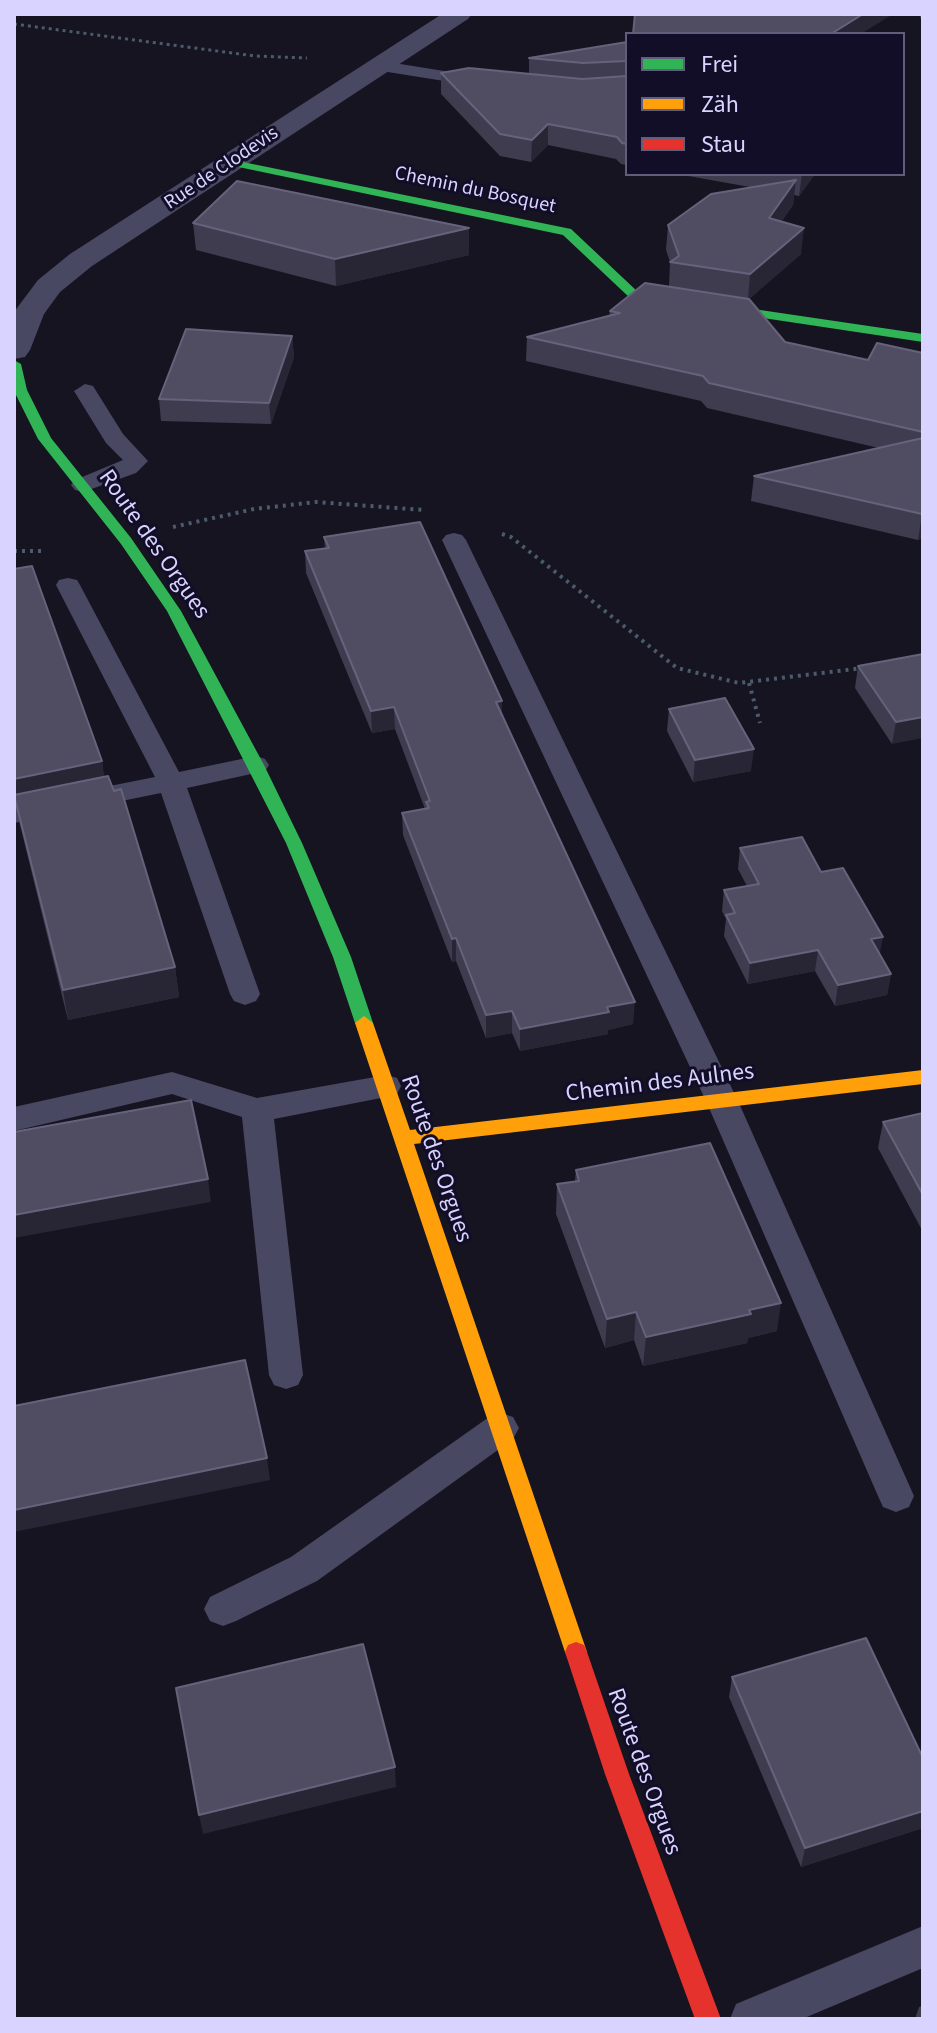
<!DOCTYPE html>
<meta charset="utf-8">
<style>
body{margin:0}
#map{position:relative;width:937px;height:2033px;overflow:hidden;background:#161421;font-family:"Source Sans 3",sans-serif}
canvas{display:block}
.frame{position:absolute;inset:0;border:16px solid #d8d3ff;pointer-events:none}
.legend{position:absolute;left:625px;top:32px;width:280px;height:144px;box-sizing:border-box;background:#120e27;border:2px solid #615d7d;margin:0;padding:10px 14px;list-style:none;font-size:24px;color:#d8d3ff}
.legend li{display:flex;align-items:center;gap:16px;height:40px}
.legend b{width:40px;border:2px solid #615d7d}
</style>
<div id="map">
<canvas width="937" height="2033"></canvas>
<div class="frame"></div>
<ul class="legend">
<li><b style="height:10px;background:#30b455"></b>Frei</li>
<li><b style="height:10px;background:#ff9f0a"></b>Zäh</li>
<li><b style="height:10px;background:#e5322d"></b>Stau</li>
</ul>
</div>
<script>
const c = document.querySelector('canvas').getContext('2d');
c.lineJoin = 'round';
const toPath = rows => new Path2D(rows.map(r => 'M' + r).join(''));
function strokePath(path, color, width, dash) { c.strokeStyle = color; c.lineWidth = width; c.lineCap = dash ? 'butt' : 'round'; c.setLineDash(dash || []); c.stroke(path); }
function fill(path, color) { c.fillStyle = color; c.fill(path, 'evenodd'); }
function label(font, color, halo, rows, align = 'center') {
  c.font = font + ' "Source Sans 3",sans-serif'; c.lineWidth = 6; c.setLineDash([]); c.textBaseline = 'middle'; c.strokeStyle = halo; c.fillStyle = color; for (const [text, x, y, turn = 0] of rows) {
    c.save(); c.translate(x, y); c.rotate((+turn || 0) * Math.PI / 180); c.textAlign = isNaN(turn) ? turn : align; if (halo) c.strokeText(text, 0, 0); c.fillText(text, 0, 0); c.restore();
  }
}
const pathFar1 = toPath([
 [14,24,255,56,307,58]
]);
const path = toPath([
 [173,527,254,509,316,502,424,510],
 [502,534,511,537,677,668,739,683,863,668],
 [14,551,42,551],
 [749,683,760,723]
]);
const lane = toPath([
 [375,60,482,77,491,82,482,87,369,69,366,65,375,60],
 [85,384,93,386,123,434,148,461,136,473,83,492,75,490,71,485,75,480,123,460,106,443,74,391,85,384],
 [454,533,462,535,466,540,738,1101,914,1496,909,1507,896,1512,883,1507,878,1496,706,1101,442,540,446,535,454,533],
 [68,578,77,580,80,585,179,772,256,756,265,759,269,765,265,771,187,788,260,994,256,1001,245,1005,234,1001,230,994,161,793,14,823,14,805,155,777,56,585,59,580,68,578],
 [172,1072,257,1098,386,1075,397,1078,401,1086,397,1094,386,1097,274,1119,303,1375,298,1385,286,1389,274,1385,269,1375,242,1117,172,1094,14,1131,14,1107,172,1072],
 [501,1413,513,1417,519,1428,513,1439,317,1581,236,1621,223,1626,210,1621,204,1609,210,1597,291,1557,489,1417,501,1413],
 [923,1926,923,1968,802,2019,730,2019,736,2004,923,1926]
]);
const street = toPath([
 [442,14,472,14,468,19,92,266,60,292,44,314,30,350,25,357,14,359,14,312,38,280,70,254,442,14]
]);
const fast = toPath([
 [233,160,571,229,638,292,923,334,923,342,630,298,563,235,229,165,227,163,233,160],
 [14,360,21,364,27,390,51,438,131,538,181,611,264,765,302,843,351,957,373,1023,370,1028,364,1030,355,1023,333,957,286,843,167,611,121,544,38,439,14,391,14,360]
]);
const slow = toPath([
 [364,1016,373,1023,410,1130,923,1070,923,1084,414,1144,587,1652,584,1659,576,1662,568,1659,565,1652,355,1023,364,1016]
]);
const jam = toPath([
 [576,1642,584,1645,587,1652,629,1774,721,2019,695,2019,605,1774,565,1652,568,1645,576,1642]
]);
const wall = toPath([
 [919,14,923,14,923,25],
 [627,42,627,165,621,164,616,159,548,145,531,162,500,156,441,94,441,73,529,74,529,58],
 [677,174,815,174,799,196,794,195,793,205,781,222,801,254,749,299,785,342,868,360,923,353,923,538,918,540,751,501,754,476,879,448,707,408,701,401,526,361,527,337,609,316,610,311,669,286,670,262,666,250,668,225,750,187],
 [193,223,469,255,336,286,196,250],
 [292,336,294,357,271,424,161,421,159,399],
 [324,537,502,714,633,1024,608,1030,608,1034,520,1051,512,1033,486,1038,456,961,452,962,403,835,402,813,425,809,395,729,372,733,306,573,305,551,325,548],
 [14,569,102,761,104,777,175,967,179,997,68,1020,20,825,15,802,14,802],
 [923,654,892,744,855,688,858,666],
 [669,709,751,771,693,782,667,731],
 [740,848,821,872,880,955,891,974,887,995,835,1006,815,971,748,984,724,936,726,919,722,911,724,890,747,886,738,869],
 [923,1113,923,1232,878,1148,883,1122],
 [576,1170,777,1331,748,1338,747,1343,643,1366,634,1340,605,1348,556,1214,557,1184,575,1181],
 [732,1677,923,1758,923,1828,801,1867,729,1697],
 [923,2006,923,2019,915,2019,919,2007]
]);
const shadedWall = toPath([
 [863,14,893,14,861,34,831,34],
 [548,124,548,145,531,162,532,140],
 [802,174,815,174,799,196],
 [796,180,793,205,766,243,769,218],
 [469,228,469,255,336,286,335,259],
 [804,228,801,254,748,300,750,274],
 [292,336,294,357,271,424,269,403],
 [922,514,923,538,918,540],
 [502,701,502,723,496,702],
 [394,707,395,729,372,733,371,711],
 [923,717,923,738,892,744,896,722],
 [754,749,751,771,693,782,695,760],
 [102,761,105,784,14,795,14,779],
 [883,937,879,958,871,939],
 [456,938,456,961,452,962,452,939],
 [818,950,815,971,748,984,750,963],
 [175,967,179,997,68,1020,63,990],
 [891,974,887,995,835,1006,838,985],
 [635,1002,633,1024,608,1030,608,1034,520,1051,520,1029,607,1007],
 [512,1011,512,1033,486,1038,486,1015],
 [208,1179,211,1202,14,1238,14,1215],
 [781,1303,777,1331,748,1338,747,1343,643,1366,646,1337,749,1310],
 [636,1312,634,1340,605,1348,607,1319],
 [267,1458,270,1480,14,1532,14,1510],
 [395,1767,396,1787,203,1834,199,1815],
 [923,1811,923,1828,801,1867,805,1848]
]);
const building = toPath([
 [635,14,863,14,831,34,633,34,635,14],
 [627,42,627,61,583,63,529,58,627,42],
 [469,68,582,79,627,76,627,144,622,143,617,137,548,124,532,140,500,134,441,73,469,68],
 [796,180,769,218,804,228,750,274,670,262,679,256,668,225,711,194,796,180],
 [237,181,469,228,335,259,193,223,237,181],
 [645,283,749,299,785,342,868,360,877,343,923,353,923,432,709,383,703,376,527,337,620,313,610,311,645,283],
 [186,329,292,336,269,403,159,399,186,329],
 [923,438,922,514,754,476,923,438],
 [420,522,502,701,496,702,635,1002,607,1007,609,1012,520,1029,512,1011,486,1015,456,938,452,939,402,813,429,808,426,802,430,801,394,707,371,711,305,551,329,548,324,537,420,522],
 [32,566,102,761,14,779,14,569,32,566],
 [923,654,923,717,896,722,858,666,923,654],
 [725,698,754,749,695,760,669,709,725,698],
 [108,776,114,791,121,789,175,967,63,990,14,795,108,776],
 [802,837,821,872,843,868,883,937,871,939,891,974,838,985,818,950,750,963,726,915,735,913,724,890,759,884,740,848,802,837],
 [191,1100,208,1179,14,1215,14,1132,191,1100],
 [923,1113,923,1195,883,1122,923,1113],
 [710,1143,781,1303,749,1310,751,1314,646,1337,636,1312,607,1319,557,1184,579,1181,576,1170,710,1143],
 [245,1360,267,1458,14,1510,14,1406,245,1360],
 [866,1638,923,1758,923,1811,805,1848,732,1677,866,1638],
 [363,1644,395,1767,199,1815,176,1688,363,1644]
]);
const farStreetnames = [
 ["Rue de Clodevis",222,169,-34],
 ["Chemin du Bosquet",475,191,12]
];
const streetNames = [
 ["Route des Orgues",153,545,55],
 ["Chemin des Aulnes",660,1084,-7],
 ["Route des Orgues",435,1159,71],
 ["Route des Orgues",643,1772,70]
];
strokePath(pathFar1, '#4a5b6b', 3, [3, 4]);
strokePath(path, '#4a5b6b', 4, [3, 5]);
fill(lane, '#494862');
fill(street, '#494862');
fill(fast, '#30b455');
fill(slow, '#ff9f0a');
fill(jam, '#e5322d');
fill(wall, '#3f3c50');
fill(shadedWall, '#282535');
fill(building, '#504d63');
strokePath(building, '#65627b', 2);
label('20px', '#d8d3ff', '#120e27', farStreetnames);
label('24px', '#d8d3ff', '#120e27', streetNames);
</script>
